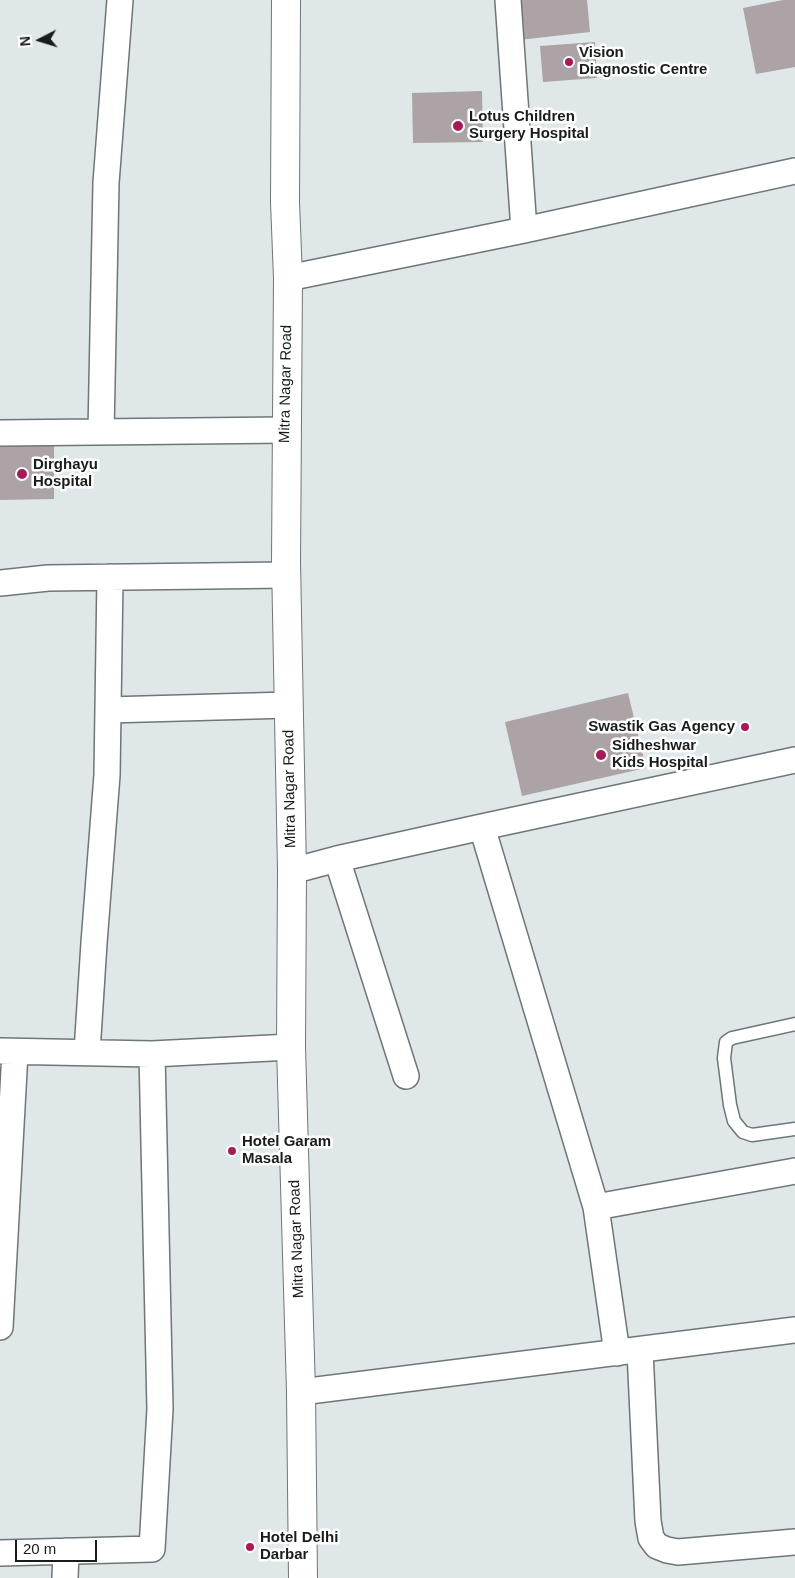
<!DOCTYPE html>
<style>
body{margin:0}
#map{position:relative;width:795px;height:1578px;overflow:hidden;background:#dfe7e9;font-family:Helvetica,sans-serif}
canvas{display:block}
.north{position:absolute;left:15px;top:15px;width:50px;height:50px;-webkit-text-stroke:4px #fff;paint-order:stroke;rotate:265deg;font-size:14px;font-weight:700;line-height:20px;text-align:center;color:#191c1c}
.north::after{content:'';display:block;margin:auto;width:18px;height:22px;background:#191c1c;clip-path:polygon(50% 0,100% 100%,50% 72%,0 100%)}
.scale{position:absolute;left:15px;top:1540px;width:82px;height:22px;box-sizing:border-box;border:2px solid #191c1c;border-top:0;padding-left:6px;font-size:15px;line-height:18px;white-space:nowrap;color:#191c1c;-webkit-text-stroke:4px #fff;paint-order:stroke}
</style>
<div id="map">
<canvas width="795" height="1578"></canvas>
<div class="north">N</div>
<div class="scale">20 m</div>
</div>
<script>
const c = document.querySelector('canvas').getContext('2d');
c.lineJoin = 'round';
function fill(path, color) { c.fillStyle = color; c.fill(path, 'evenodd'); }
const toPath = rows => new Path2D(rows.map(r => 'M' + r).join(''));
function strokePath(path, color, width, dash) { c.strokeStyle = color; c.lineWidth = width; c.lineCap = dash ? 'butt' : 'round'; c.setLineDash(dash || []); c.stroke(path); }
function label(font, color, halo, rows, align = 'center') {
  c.font = font + ' Helvetica,sans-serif'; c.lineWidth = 5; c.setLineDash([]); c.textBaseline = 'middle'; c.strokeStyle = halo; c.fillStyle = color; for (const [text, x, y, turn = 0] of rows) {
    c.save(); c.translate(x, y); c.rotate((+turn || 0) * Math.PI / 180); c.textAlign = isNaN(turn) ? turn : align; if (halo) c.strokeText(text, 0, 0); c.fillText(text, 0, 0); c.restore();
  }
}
const building = toPath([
 [515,0,587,0,590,32,519,40],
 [783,0,795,0,795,67,756,74,743,8],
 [595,42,597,78,543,82,540,46],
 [482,91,483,142,413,143,412,93],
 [0,441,54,441,54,499,0,500],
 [628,693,646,768,522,796,505,722]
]);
const service = toPath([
 [795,1024,732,1038,726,1042,724,1058,730,1105,734,1121,743,1132,752,1135,795,1129]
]);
const minor = toPath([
 [508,0,524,230],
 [288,278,524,230,795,171],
 [101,432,106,183,120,0],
 [0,433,286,430],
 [0,583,48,578,286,575],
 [108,710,289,705],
 [482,827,596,1207,617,1353],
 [337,859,406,1076],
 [292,871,337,859,482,827,795,760],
 [0,1051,152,1054,291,1047],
 [87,1052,94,943,107,775,110,577],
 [596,1207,795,1171],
 [0,1327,15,1052],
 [640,1351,648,1521,651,1538,657,1546,667,1550,678,1552,795,1542],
 [301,1392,795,1330],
 [0,1553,152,1549,160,1409,152,1054],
 [65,1578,66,1551]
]);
const tertiary = toPath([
 [286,0,285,202,288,278,286,562,292,871,291,1047,301,1392,303,1578]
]);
const markers = [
 [569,62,5,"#a81957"],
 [458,126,6,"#a81957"],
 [22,474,6,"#a81957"],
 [745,727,5,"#a81957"],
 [601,755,6,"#a81957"],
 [232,1151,5,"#a81957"],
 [250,1547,5,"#a81957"]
];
const poiNames = [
 ["Vision",579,53],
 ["Diagnostic Centre",579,70],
 ["Lotus Children",469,117],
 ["Surgery Hospital",469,134],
 ["Dirghayu",33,465],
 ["Hospital",33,482],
 ["Swastik Gas Agency",735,727,"right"],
 ["Sidheshwar",612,746],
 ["Kids Hospital",612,763],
 ["Hotel Garam",242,1142],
 ["Masala",242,1159],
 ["Hotel Delhi",260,1538],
 ["Darbar",260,1555]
];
const streetNames = [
 ["Mitra Nagar Road",286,384,-89],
 ["Mitra Nagar Road",290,789,-91],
 ["Mitra Nagar Road",297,1239,-92]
];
fill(building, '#aba3a5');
strokePath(service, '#6f7677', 15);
strokePath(minor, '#6f7677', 28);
strokePath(tertiary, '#6f7677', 30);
strokePath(service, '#fff', 12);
strokePath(minor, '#fff', 25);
strokePath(tertiary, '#fff', 28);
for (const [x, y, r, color] of markers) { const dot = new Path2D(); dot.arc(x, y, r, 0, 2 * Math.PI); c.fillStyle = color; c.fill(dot); strokePath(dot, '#fff', 2); }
label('bold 15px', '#191c1c', '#fff', poiNames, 'left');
label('15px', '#191c1c', '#fff', streetNames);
</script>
